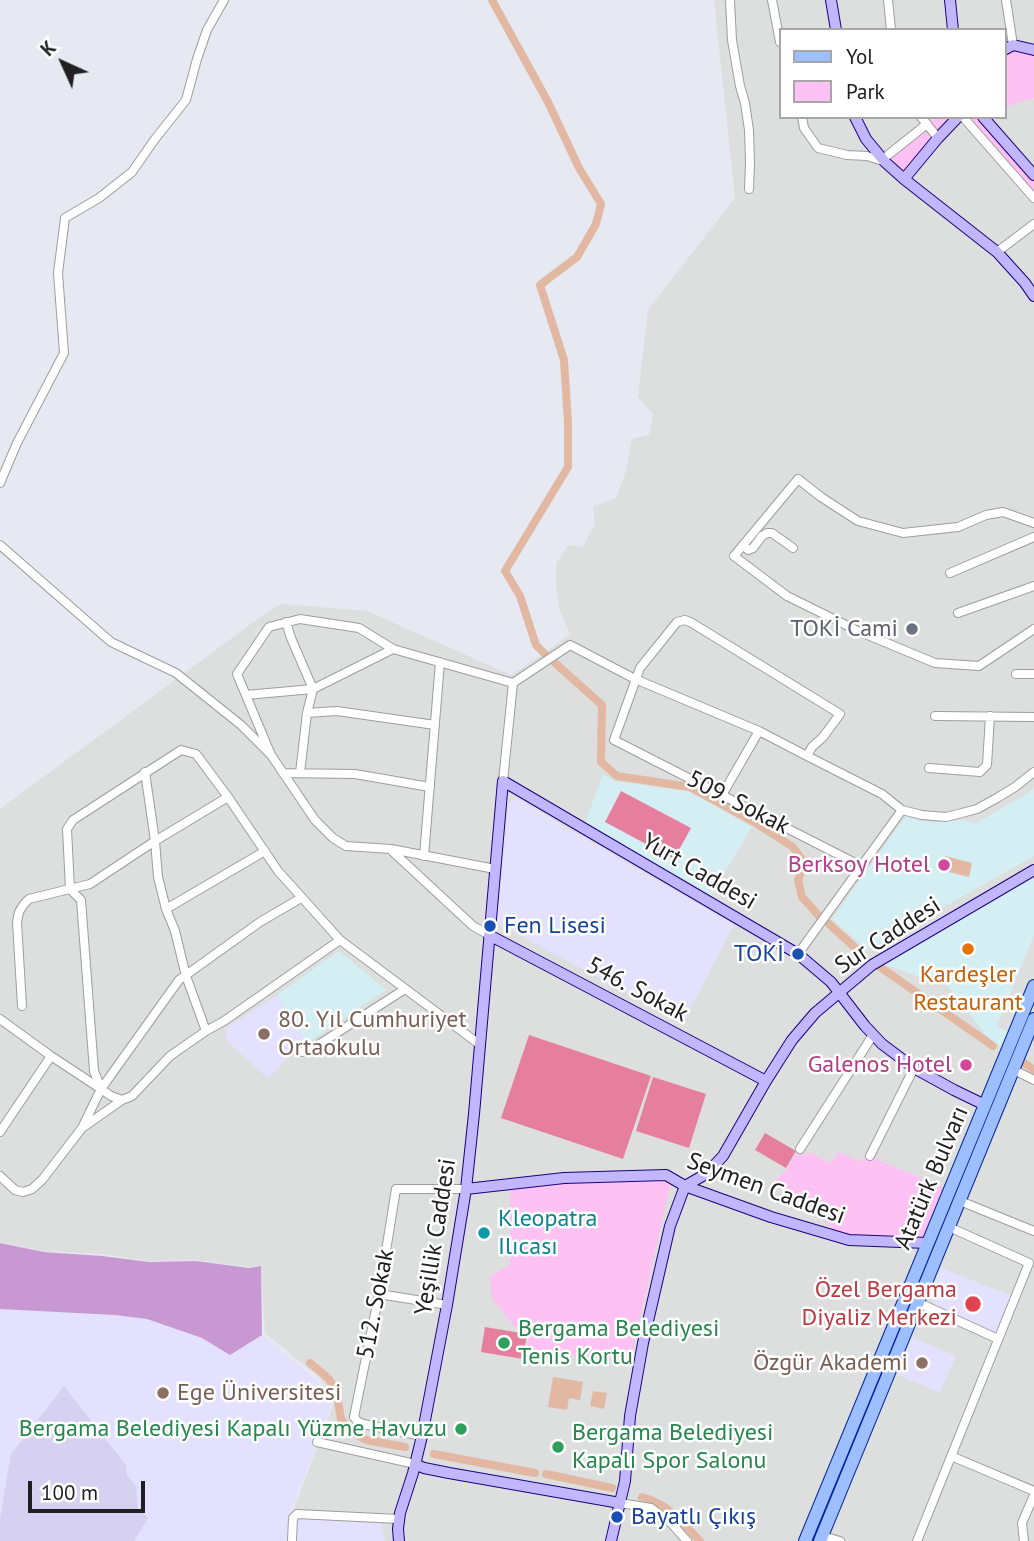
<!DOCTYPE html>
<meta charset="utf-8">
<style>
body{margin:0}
#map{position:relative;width:1034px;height:1541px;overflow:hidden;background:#e6e9f1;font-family:"PT Sans",sans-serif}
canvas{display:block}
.legend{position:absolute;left:779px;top:28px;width:228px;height:91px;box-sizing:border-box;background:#fff;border:2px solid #a6a6a6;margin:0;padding:9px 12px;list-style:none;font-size:21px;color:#202020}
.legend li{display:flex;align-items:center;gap:14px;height:35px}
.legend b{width:35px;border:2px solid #a6a6a6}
.north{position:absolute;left:28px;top:28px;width:70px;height:70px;-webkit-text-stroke:5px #fff;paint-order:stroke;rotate:315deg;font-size:19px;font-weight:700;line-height:28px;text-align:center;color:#202020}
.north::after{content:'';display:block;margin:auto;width:24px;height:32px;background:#202020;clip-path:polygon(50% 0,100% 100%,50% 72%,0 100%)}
.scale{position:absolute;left:28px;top:1481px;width:117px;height:32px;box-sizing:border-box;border:4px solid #202020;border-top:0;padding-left:9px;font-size:21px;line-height:24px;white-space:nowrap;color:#202020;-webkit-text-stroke:5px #fff;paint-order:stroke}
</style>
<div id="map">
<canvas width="1034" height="1541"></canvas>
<ul class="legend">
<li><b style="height:9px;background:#9dbeff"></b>Yol</li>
<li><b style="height:19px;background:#fdc1f3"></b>Park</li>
</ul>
<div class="north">K</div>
<div class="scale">100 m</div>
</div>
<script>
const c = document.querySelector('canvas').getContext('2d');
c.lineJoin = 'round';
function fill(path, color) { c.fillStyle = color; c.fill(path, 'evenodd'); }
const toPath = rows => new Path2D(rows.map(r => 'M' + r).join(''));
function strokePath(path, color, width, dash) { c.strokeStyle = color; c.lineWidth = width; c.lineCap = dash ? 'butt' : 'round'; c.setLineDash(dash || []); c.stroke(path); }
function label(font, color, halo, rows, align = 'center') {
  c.font = font + ' "PT Sans",sans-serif'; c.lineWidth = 5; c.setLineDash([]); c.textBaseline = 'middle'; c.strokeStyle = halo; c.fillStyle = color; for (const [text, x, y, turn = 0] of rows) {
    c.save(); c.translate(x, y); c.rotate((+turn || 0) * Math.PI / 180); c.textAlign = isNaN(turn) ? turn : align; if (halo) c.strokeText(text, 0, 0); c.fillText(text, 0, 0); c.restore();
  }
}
const residential = toPath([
 [714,0,1034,0,1034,1541,290,1541,291,1516,334,1403,321,1379,265,1333,261,1266,249,1267,196,1260,149,1261,102,1254,44,1251,0,1242,0,809,270,610,282,604,367,611,511,675,539,657,570,634,560,611,556,586,556,564,568,545,583,547,595,524,593,506,616,498,626,471,632,439,649,435,653,414,638,397,648,310,735,198],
 [780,30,1004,30,1004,117,780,117]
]);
const commercial = toPath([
 [603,774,614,781,690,792,752,827,711,895,585,823],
 [1034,788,1034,856,867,950,832,919,906,816,918,821,936,822,964,820,975,824,1030,792],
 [1034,878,1034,935,997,1026,1008,1032,1003,1048,991,1042,946,984,920,977,883,964],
 [339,951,386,990,307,1043,277,995]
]);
const education = toPath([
 [516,798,734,925,683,1023,497,923,509,803],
 [277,995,307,1043,295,1050,268,1079,226,1040,226,1028],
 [0,1243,44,1252,149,1262,196,1261,249,1268,261,1266,262,1335,319,1382,332,1404,289,1516,288,1541,0,1541],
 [941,1268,1015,1297,998,1339,936,1311,930,1293],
 [905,1334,956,1356,940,1393,889,1371],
 [295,1519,381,1521,385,1541,294,1541]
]);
const farmland = toPath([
 [64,1386,126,1465,127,1475,136,1486,138,1509,148,1518,134,1541,0,1541,0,1519,11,1454]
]);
const forest = toPath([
 [0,1243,44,1252,102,1256,149,1262,196,1261,249,1268,261,1266,262,1335,230,1355,202,1338,147,1319,115,1315,0,1309]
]);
const park = toPath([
 [1034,49,1034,98,1015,103,1004,109,1004,50],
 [935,117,958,117,904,179,882,159],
 [963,117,995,117,988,123,1034,175,1034,198],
 [798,1151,806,1156,809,1152,831,1163,839,1152,861,1162,865,1154,949,1190,927,1243,849,1240,773,1183,787,1169],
 [667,1180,670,1185,630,1363,527,1349,529,1332,515,1327,492,1299,490,1276,510,1265,510,1190,567,1183]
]);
const pitch = toPath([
 [621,791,691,828,674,859,605,822],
 [529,1035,651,1076,623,1159,501,1118],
 [653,1077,706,1094,689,1148,636,1131],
 [765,1133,796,1151,786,1168,755,1150],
 [485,1327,527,1334,523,1359,481,1352]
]);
const water = toPath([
 [945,856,972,863,969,877,941,870],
 [553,1377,583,1382,580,1400,569,1398,567,1410,548,1407],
 [593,1391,607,1393,604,1409,590,1406]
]);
const canal = toPath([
 [492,0,548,102,579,168,601,204,596,224,577,257,540,285,564,360,568,423,568,467,505,571,520,596,536,645,545,654],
 [555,663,602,705,601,762,617,776,690,787,754,822,793,847,804,862,798,880,802,897,819,916],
 [829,924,862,954],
 [880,967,993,1046],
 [1024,1063,1034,1070],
 [310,1363,328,1378,336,1390,341,1419,350,1431,366,1440,405,1447],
 [434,1454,535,1473],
 [546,1474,612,1488],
 [642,1497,651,1500,663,1506,676,1516,700,1541]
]);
const minor = toPath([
 [730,0,732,40,740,86,745,103,749,130,750,162,749,189],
 [772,0,780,42],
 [888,0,891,30],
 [1006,0,1013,45],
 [802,117,804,128,818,148,847,155,867,156,883,161],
 [921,117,938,138],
 [963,117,1034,198],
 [888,155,927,124],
 [997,252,1034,224],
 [0,483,17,443,64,353,58,273,65,218,99,198,132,172,155,139,186,100,197,59,207,30,224,0],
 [1034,523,1003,512,986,515,958,527,903,533,858,521,821,497,798,479,734,556,787,596,858,631,935,663,979,666,1034,629],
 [0,545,111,642,176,673,241,725,271,755,315,820,333,838,346,846,391,849,495,869],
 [743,545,748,550,753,548,762,536,767,533,772,533,793,548],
 [950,573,1034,537],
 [958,613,1034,586],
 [286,622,291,638,313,689,307,713,300,773],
 [1016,674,1034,674],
 [246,695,313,689,393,649],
 [307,713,337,711,435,725],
 [935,716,1034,717],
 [271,755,237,674,269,627,300,619,359,628,393,649,513,683,570,645,635,679,759,731,807,756],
 [929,768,980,772,987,765,990,716],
 [145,772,155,841,158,877,166,909,175,931,186,976,206,1031],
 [283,773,355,774,430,787],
 [503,781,513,683],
 [722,795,759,731],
 [391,850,473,926,489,935],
 [424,856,440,662],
 [861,866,614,740,640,668,677,622,685,620,692,623,840,714,823,737,812,747,807,756,882,794,902,810,922,815,946,817,962,813,977,809,997,798,1015,787,1034,772],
 [166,909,265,851],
 [340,940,224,1021,206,1031,170,1056,132,1096,122,1100,111,1096,101,1089,94,1071,81,900,70,889,67,829,73,820,181,750,196,754,228,797,278,871,340,940,479,1044],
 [798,954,902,810],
 [22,1006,17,922,19,912,24,904,29,899,90,884,155,841,228,797],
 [0,1019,51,1056,101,1089],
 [295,1050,302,1052,318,1045,405,989],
 [1014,1070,1034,1080],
 [85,1126,122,1100],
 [0,1132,51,1056],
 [800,1149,873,1035],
 [870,1156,914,1068],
 [0,1176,15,1190,23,1192,32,1189,42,1180,82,1128,101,1089,179,980,260,922,301,898],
 [960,1201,1034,1231],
 [379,1294,447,1305],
 [917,1302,998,1339],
 [422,1436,363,1424,357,1421,354,1417,356,1407,379,1294,396,1189,466,1189],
 [317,1442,415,1464],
 [951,1456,1034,1491],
 [620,1503,651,1508,672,1524,687,1541],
 [822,1536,840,1541],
 [292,1541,293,1518,297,1514,399,1519],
 [917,1541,1029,1263,949,1227],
 [1024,1541,1022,1523,1034,1495]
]);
const secondary = toPath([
 [831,0,836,30],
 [950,0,953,30],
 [1004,50,1013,45,1034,50],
 [855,117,866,139,885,162,904,179,997,252,1025,283,1034,296],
 [983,117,1034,175],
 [904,179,938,138,958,117],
 [489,935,766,1081],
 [685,1186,706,1174,723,1156,766,1081,792,1040,815,1013,872,965,1034,870],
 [466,1189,564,1178,666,1175,685,1186,771,1217,849,1240,927,1243],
 [415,1464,424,1468,449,1473,620,1503],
 [399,1541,398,1529,400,1513,413,1473,422,1436,447,1305,466,1189,474,1114,503,781,798,954,831,982,865,1026,882,1044,914,1068,954,1090,985,1105],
 [611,1541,625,1481,630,1416,643,1343,670,1226,685,1186]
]);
const primary = toPath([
 [805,1541,1034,986],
 [820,1541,1034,1019]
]);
const markers = [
 [912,629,7,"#6b7280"],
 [944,865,7,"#d1479c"],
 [490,926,7,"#1a4fb4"],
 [968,949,7,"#e8710a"],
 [798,954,7,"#1a4fb4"],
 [264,1034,7,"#8d6e63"],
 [966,1065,7,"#d1479c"],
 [484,1233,7,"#0f9aa8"],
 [973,1304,9,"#e0444e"],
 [504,1343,7,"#2e9e5b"],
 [922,1363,7,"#8d6e63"],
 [163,1393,7,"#8d6e63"],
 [461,1429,7,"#2e9e5b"],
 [558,1447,7,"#2e9e5b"],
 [617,1517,7,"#1a4fb4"]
];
const worshipNames = [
 ["TOKİ Cami",898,629]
];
const streetNames = [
 ["509. Sokak",738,803,27],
 ["Yurt Caddesi",699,872,30],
 ["Sur Caddesi",888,936,-33],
 ["546. Sokak",637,990,28],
 ["Atatürk Bulvarı",932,1178,-67],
 ["Seymen Caddesi",766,1189,20],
 ["Yeşillik Caddesi",436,1237,-81],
 ["512. Sokak",376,1304,-79]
];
const hotelNames = [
 ["Berksoy Hotel",930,865],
 ["Galenos Hotel",952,1065]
];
const transitNames = [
 ["Fen Lisesi",504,926],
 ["TOKİ",784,954,"right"],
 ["Bayatlı Çıkış",631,1517]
];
const foodNames = [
 ["Kardeşler",968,975],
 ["Restaurant",968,1003]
];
const educationNames = [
 ["80. Yıl Cumhuriyet",278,1020],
 ["Ortaokulu",278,1048],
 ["Özgür Akademi",908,1363,"right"],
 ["Ege Üniversitesi",177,1393]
];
const cultureNames = [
 ["Kleopatra",498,1219],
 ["Ilıcası",498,1247]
];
const healthNames = [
 ["Özel Bergama",957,1290],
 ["Diyaliz Merkezi",957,1318]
];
const leisureNames = [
 ["Bergama Belediyesi",518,1329],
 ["Tenis Kortu",518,1357],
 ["Bergama Belediyesi Kapalı Yüzme Havuzu",447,1429,"right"],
 ["Bergama Belediyesi",572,1433],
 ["Kapalı Spor Salonu",572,1461]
];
fill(residential, '#dddede');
fill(commercial, '#d4eff3');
fill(education, '#e4e1ff');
fill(farmland, '#d6d0f1');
fill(forest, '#c898d3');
fill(park, '#fdc1f3');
fill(pitch, '#e57f9d');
fill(water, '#e2b8a3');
strokePath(canal, '#e2b8a3', 8);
strokePath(minor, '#9d9d9d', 10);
strokePath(secondary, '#1a007e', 12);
strokePath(primary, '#00259c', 14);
strokePath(minor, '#fff', 8);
strokePath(secondary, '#c2b7fe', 10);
strokePath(primary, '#9dbeff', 12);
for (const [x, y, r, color] of markers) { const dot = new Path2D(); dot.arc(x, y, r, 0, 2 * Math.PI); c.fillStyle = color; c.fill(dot); strokePath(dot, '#fff', 2.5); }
label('24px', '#5b616d', '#fff', worshipNames, 'right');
label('24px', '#202020', '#fff', streetNames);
label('24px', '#b23c85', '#fff', hotelNames, 'right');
label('24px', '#164399', '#fff', transitNames, 'left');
label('24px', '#c56008', '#fff', foodNames);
label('24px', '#785e54', '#fff', educationNames, 'left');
label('24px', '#0d838f', '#fff', cultureNames, 'left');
label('24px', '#be3a42', '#fff', healthNames, 'right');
label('24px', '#27864d', '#fff', leisureNames, 'left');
</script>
